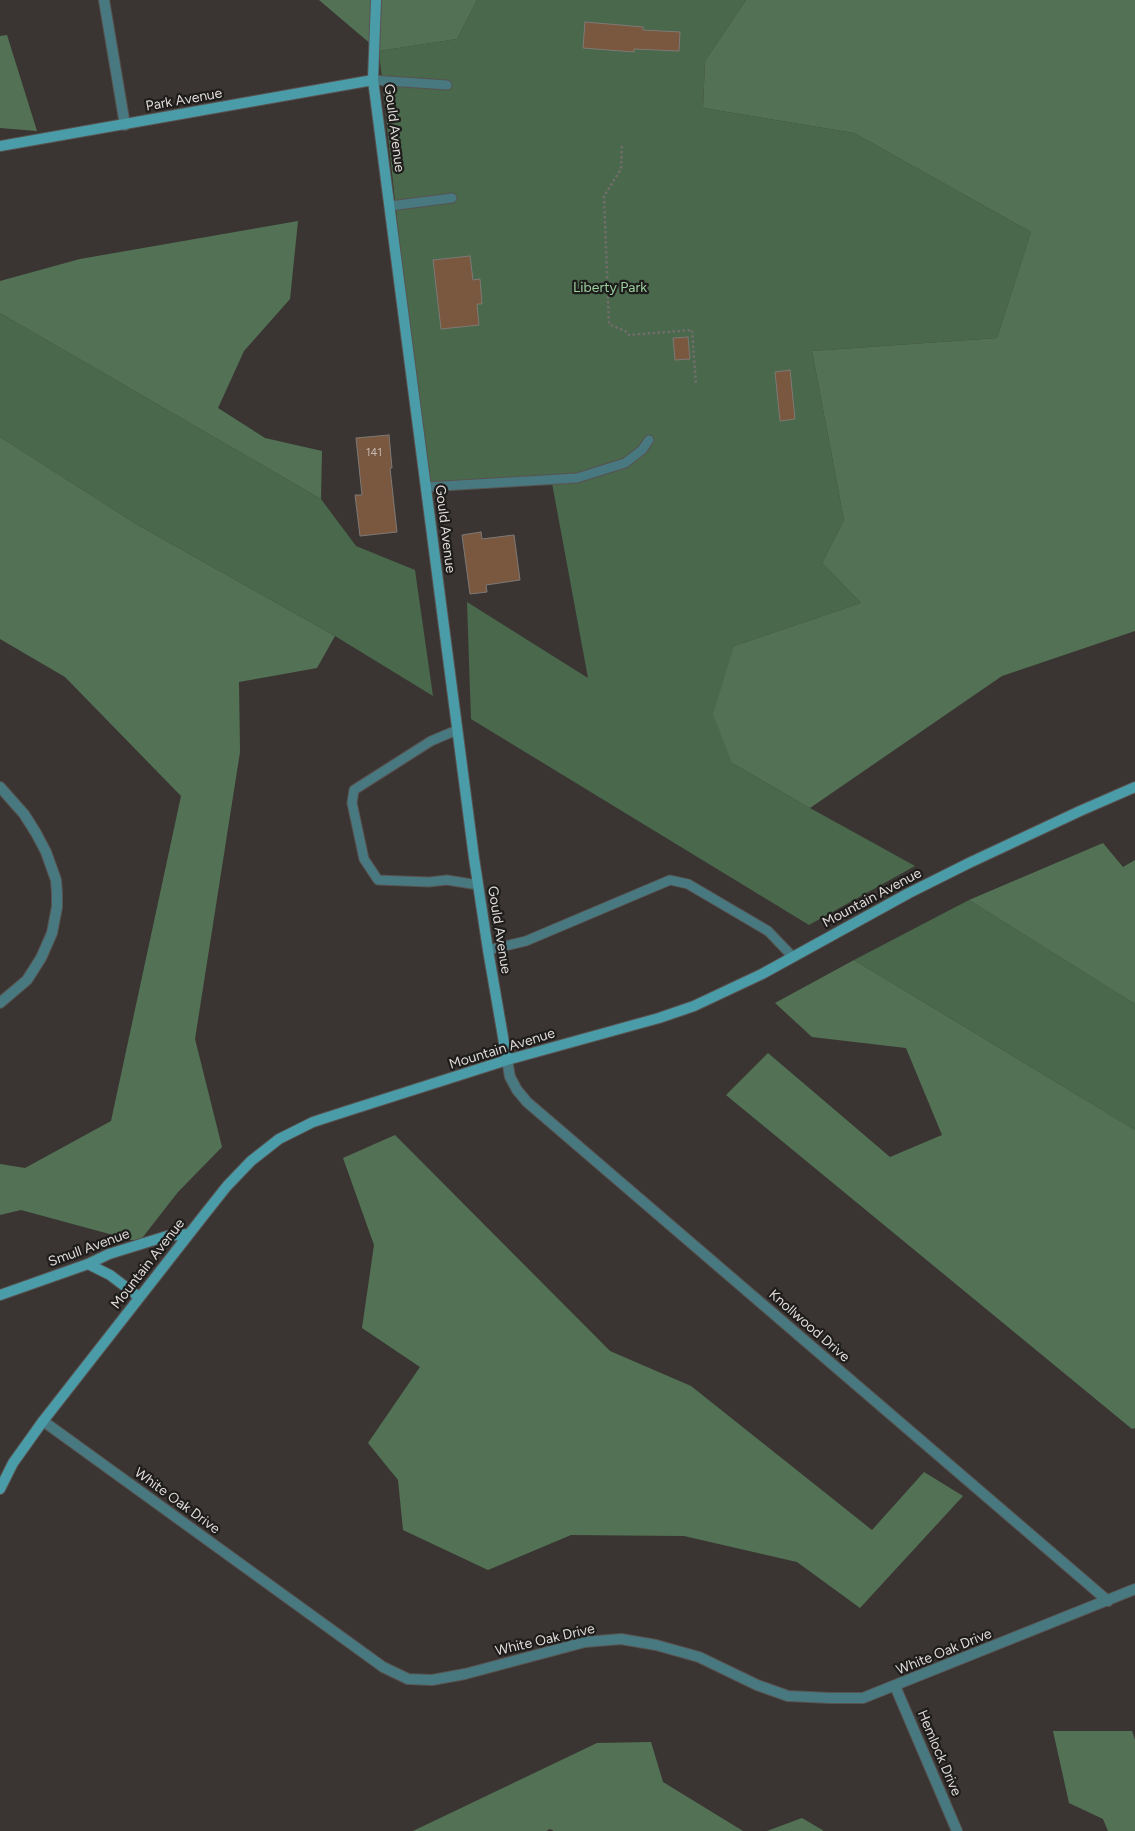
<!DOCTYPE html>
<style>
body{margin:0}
canvas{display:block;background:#3a3532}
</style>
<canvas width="1135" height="1831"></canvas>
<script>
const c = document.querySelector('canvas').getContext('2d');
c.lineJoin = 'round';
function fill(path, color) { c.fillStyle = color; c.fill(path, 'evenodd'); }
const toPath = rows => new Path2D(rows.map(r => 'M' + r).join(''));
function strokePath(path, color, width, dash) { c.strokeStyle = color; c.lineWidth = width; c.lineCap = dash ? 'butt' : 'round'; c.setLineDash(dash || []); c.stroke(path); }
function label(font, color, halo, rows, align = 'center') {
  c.font = font + ' Figtree,sans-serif'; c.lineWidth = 4.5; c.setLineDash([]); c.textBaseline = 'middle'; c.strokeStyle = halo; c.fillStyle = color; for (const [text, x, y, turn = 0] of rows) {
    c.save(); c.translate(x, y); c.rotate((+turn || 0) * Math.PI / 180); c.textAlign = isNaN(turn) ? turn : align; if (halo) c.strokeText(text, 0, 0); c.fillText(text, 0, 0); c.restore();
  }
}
const green = toPath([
 [477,0,746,0,705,61,703,108,854,133,1031,232,997,338,812,351,844,520,822,563,861,603,734,646,732,763,810,808,915,866,809,925,471,719,467,602,588,678,552,483,426,491,379,51,457,39],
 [0,313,321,499,356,546,415,570,433,696,335,636,136,524,0,437],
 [969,900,1135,1004,1135,1130,854,960]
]);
const forest = toPath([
 [319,0,477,0,457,39,379,51],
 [746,0,1135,0,1135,631,1002,676,810,808,732,763,713,714,734,646,861,603,822,563,844,520,812,351,997,338,1031,232,854,133,703,108,705,61],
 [7,35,37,131,0,128,0,36],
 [298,221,290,299,244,351,218,408,265,438,322,451,321,499,0,313,0,281,80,259],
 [0,437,136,524,335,636,317,668,239,682,240,752,195,1039,222,1147,178,1192,139,1242,21,1210,0,1215,0,1164,25,1168,111,1121,181,796,65,677,0,639],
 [1103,843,1123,867,1135,860,1135,1004,969,900],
 [854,960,1135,1130,1135,1428,1132,1429,726,1095,768,1053,890,1157,942,1135,906,1048,812,1037,775,1003],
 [395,1135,610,1351,691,1386,872,1530,924,1472,963,1496,860,1608,797,1562,684,1536,571,1535,488,1570,403,1530,398,1480,368,1443,420,1367,362,1328,374,1245,343,1158],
 [1053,1731,1132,1731,1135,1740,1135,1831,1108,1831,1103,1819,1069,1803],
 [651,1742,663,1782,743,1831,554,1831,550,1829,546,1831,413,1831,597,1743],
 [802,1818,824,1831,767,1831]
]);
const building = toPath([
 [585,22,643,27,643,30,680,32,679,51,634,49,634,52,583,48,585,22],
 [470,256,473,280,480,279,482,304,477,304,479,325,441,329,433,260,470,256],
 [688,337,690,359,675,360,673,338,688,337],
 [790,370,795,419,780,421,775,372,790,370],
 [389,435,392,468,390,468,397,532,360,536,355,495,362,495,356,438,389,435],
 [481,532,482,539,514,535,520,580,486,585,487,592,470,594,462,535,481,532]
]);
const path = toPath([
 [622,146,621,169,604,196,609,324,627,332,629,335,692,330,696,385]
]);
const lane = toPath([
 [373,80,447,85],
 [390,206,452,198],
 [426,487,577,478,625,463,642,450,649,440],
 [457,730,431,741,354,790,352,803,364,859,378,880,429,882,447,880,478,885],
 [488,950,526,941,670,880,688,884,768,931,793,957]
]);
const street = toPath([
 [104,0,125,125],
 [0,787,24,814,36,833,46,852,56,880,57,893,57,907,52,933,41,958,27,980,0,1003],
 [507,1060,510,1077,517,1090,527,1102,1108,1601],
 [43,1421,383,1667,408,1679,432,1680,465,1674,585,1642,621,1639,656,1645,699,1657,757,1685,788,1696,830,1698,863,1698,1135,1589],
 [895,1686,957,1831]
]);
const secondary = toPath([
 [376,0,373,80,474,858,488,950,507,1060],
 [0,146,373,80],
 [88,1264,110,1275,139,1297],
 [0,1295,88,1264,109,1254,167,1236,189,1234],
 [0,1489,13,1463,43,1421,204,1215,227,1186,251,1161,279,1139,313,1122,347,1111,507,1060,659,1018,694,1006,762,974,909,893,969,863,1080,811,1135,787]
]);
const numberNames = [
 ["141",374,453]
];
const streetNames = [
 ["Park Avenue",184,100,-10],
 ["Gould Avenue",394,128,83],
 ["Gould Avenue",445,529,83],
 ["Mountain Avenue",872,898,-28],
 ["Gould Avenue",499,930,81],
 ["Mountain Avenue",502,1049,-17],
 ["Smull Avenue",89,1248,-20],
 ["Mountain Avenue",148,1264,-52],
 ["Knollwood Drive",809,1326,41],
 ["White Oak Drive",177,1501,36],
 ["White Oak Drive",545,1640,-13],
 ["White Oak Drive",944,1652,-22],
 ["Hemlock Drive",939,1753,67]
];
const parkNames = [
 ["Liberty Park",610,288]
];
fill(green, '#49684c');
fill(forest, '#537255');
fill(building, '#7a573f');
strokePath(building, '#7e7975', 1);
strokePath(lane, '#585350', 11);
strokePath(street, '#585350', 12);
strokePath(secondary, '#585350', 12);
strokePath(path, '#716d6a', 2.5, [2.5, 2.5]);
strokePath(lane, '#487880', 9);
strokePath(street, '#487880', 10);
strokePath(secondary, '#4b9ca9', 10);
label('11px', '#c5bab2', null, numberNames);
label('14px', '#dedbd9', '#1f1d1c', streetNames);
label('14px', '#9acf9e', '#1f1d1c', parkNames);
</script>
